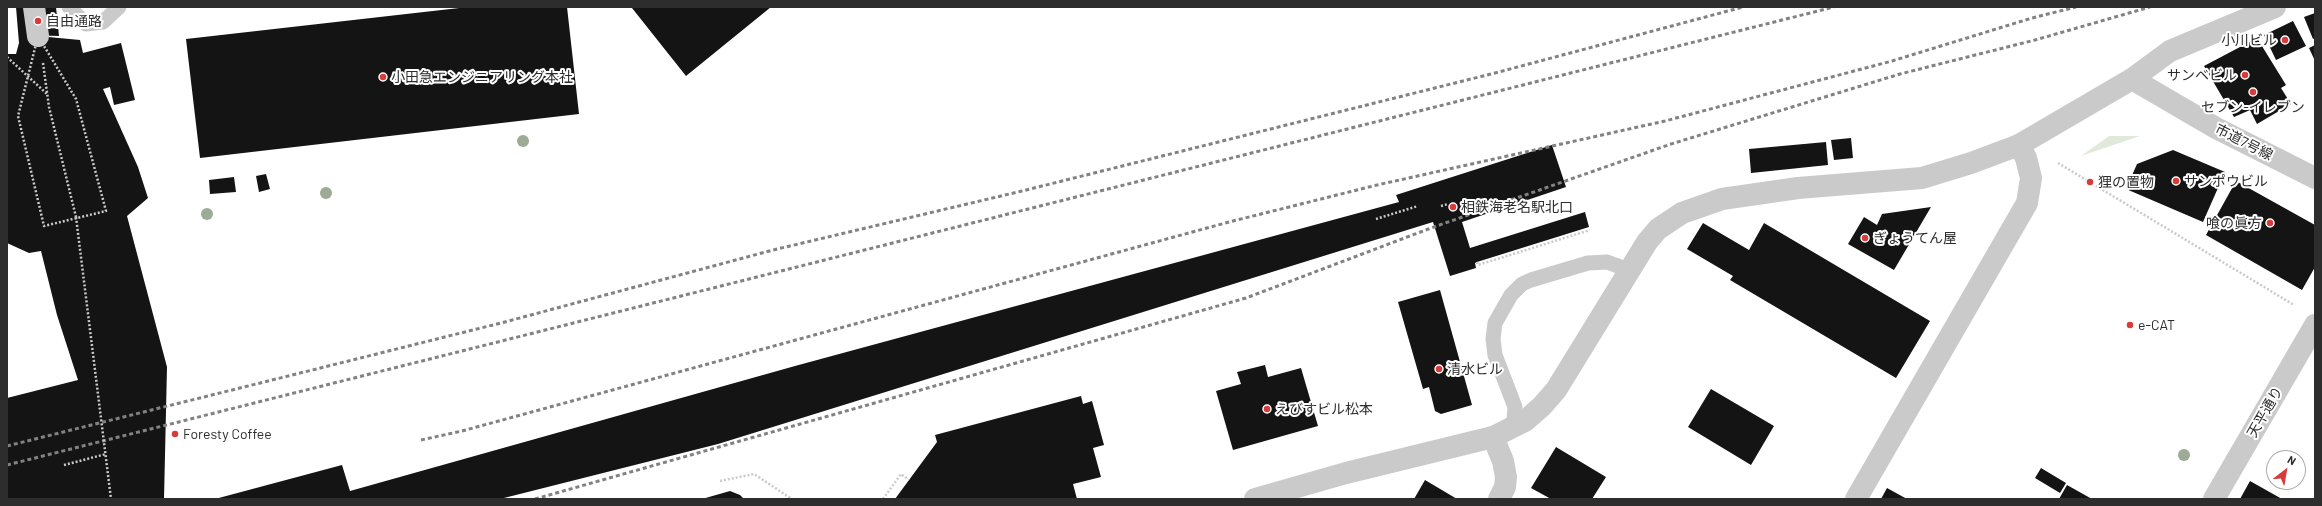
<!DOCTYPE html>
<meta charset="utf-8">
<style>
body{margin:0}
#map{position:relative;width:2322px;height:506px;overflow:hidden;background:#fff;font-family:Barlow,sans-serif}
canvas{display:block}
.frame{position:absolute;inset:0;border:8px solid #2d2d2d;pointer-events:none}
.north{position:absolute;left:2266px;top:450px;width:40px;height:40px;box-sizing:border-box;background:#fff;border:1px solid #ababab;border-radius:50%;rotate:31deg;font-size:11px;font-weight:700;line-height:16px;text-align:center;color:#2d2d2d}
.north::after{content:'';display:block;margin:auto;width:14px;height:18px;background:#d83c3a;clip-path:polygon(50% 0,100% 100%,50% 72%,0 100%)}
</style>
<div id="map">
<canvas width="2322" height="506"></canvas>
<div class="frame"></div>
<div class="north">N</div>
</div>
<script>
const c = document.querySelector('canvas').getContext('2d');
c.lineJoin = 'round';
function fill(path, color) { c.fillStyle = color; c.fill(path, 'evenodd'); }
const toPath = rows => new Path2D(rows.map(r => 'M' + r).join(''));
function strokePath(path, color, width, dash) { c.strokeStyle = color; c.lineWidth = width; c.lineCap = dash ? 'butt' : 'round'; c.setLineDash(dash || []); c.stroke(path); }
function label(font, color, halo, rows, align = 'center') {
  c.font = font + ' Barlow,"Noto Sans JP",sans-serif'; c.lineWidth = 4; c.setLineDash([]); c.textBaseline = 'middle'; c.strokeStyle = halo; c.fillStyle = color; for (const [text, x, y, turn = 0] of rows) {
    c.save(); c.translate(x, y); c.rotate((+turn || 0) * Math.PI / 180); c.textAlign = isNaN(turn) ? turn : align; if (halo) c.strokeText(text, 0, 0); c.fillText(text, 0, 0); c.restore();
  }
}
const green = toPath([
 [2109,136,2140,136,2081,156]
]);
const building = toPath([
 [16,7,56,7,59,36,27,35,80,40,83,53,121,43,135,100,114,105,110,87,103,89,138,167,148,198,127,216,167,367,164,499,7,499,7,398,78,380,57,315,41,251,29,253,7,243,7,54,16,54,19,43],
 [468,7,567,7,579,114,200,158,186,39],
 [634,7,771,7,686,76,632,8],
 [2315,13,2315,38,2313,39,2304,17],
 [2293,21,2306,46,2276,60,2264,35],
 [2257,38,2286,85,2281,88,2291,104,2257,124,2250,110,2234,117,2204,66],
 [2315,45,2315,61,2309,48],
 [1851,138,1853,158,1834,160,1831,140],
 [1826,142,1828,165,1751,173,1749,149],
 [1552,145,1566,187,1462,222,1470,248,1585,212,1589,227,1477,262,1475,263,1476,268,1450,276,1433,222,718,444,500,499,215,499,342,465,350,491,795,366,1399,202,1396,195],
 [2173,150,2225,172,2203,222,2126,189,2137,164],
 [266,174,270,189,259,192,256,176],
 [234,177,236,192,210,194,209,180],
 [2236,181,2315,225,2315,267,2302,290,2206,235],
 [1931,207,1894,270,1848,244,1864,217,1877,225,1882,214],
 [1703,223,1749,250,1764,223,1930,321,1896,378,1730,280,1733,276,1687,249],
 [1440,290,1472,405,1441,414,1435,411,1429,387,1423,389,1398,302],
 [1265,365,1268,377,1301,368,1318,426,1233,450,1216,391,1241,384,1237,372],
 [1711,389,1774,426,1751,465,1688,427],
 [1081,396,1083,404,1092,401,1104,445,1093,448,1101,477,1073,484,1077,499,895,499,937,442,935,435],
 [1556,447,1606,477,1592,499,1551,499,1531,488],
 [2041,468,2066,483,2060,493,2035,478],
 [1425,480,1457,499,1414,499],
 [2250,481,2282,499,2240,499],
 [2067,485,2092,499,2059,499],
 [1887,488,1907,499,1881,499],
 [730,491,740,495,744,499,702,499]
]);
const path = toPath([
 [7,57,47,94],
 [43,63,49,107,76,217],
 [2058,163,2294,305],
 [1441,206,1448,204],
 [1376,219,1418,206],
 [1477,262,1478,265,1590,230],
 [64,465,106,454],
 [720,481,754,474,792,499],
 [883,499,901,474,909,480]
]);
const service = toPath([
 [69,7,86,24,103,22,119,7],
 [1509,431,1514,419,1515,407,1495,355,1493,339,1495,323,1511,295,1522,284,1531,280,1588,263,1607,262,1629,270]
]);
const pedestrian = toPath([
 [34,7,38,36]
]);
const minor = toPath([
 [1493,437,1503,461,1506,477,1505,487,1499,499],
 [1856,499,2027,203,2031,178,2026,158,2019,145]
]);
const tertiary = toPath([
 [2132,79,2216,128,2315,178],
 [1255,499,1346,473,1493,437,1525,421,1542,406,1556,390,1647,242,1658,229,1682,213,1722,199,1798,188,1922,178,1971,163,2019,145,2132,79,2170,51,2275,7],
 [2214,499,2315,325]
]);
const rail = toPath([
 [421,440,462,431,1229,222,1377,185,1665,121,1892,61,2032,18,2076,7],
 [7,446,501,323,773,250,1022,191,1495,73,1743,7],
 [7,465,1834,7],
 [535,499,1246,298,1431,228,1671,144,1900,74,2035,40,2150,7]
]);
const pathBridge = toPath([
 [38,36,76,99,106,211,44,226,18,116,38,36],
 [76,217,111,499]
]);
const trees = [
 [523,141],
 [326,193],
 [207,214],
 [2184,455]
];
const markers = [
 [38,21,4,"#d83c3a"],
 [2285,40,4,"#d83c3a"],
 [2245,75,4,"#d83c3a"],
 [383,77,4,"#d83c3a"],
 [2253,92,4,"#d83c3a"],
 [2176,181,4,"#d83c3a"],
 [2090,182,4,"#d83c3a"],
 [1453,207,4,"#d83c3a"],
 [2270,223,4,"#d83c3a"],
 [1865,238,4,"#d83c3a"],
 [2130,325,4,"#d83c3a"],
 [1439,369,4,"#d83c3a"],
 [1267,409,4,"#d83c3a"],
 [175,434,4,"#d83c3a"]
];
const poiNames = [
 ["自由通路",46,21],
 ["小川ビル",2277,40,"right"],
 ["サンベビル",2237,75,"right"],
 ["小田急エンジニアリング本社",391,77],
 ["セブン-イレブン",2253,107,"center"],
 ["サンポウビル",2184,181],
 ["狸の置物",2098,182],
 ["相鉄海老名駅北口",1461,207],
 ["喰の眞方",2262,223,"right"],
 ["ぎょうてん屋",1873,238],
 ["e-CAT",2138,325],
 ["清水ビル",1447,369],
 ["えびすビル松本",1275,409],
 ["Foresty Coffee",183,434]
];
const streetNames = [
 ["市道7号線",2244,142,27],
 ["天平通り",2265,412,-60]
];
fill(green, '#e1e9db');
fill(building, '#141414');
strokePath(path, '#cacaca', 2.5, [2, 2]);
strokePath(service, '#cacaca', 15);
strokePath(pedestrian, '#cacaca', 22);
strokePath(minor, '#cacaca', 22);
strokePath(tertiary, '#cacaca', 22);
strokePath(rail, '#828282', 3, [4, 3]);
strokePath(pathBridge, '#cacaca', 2.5, [2, 2]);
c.fillStyle = '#9daa94';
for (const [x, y] of trees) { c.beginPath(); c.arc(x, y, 6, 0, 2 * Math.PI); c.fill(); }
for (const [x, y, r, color] of markers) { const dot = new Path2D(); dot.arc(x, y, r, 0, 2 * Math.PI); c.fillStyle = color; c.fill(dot); strokePath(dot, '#fff', 1.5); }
label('14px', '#2d2d2d', '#fff', poiNames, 'left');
label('14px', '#2d2d2d', '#fff', streetNames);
</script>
